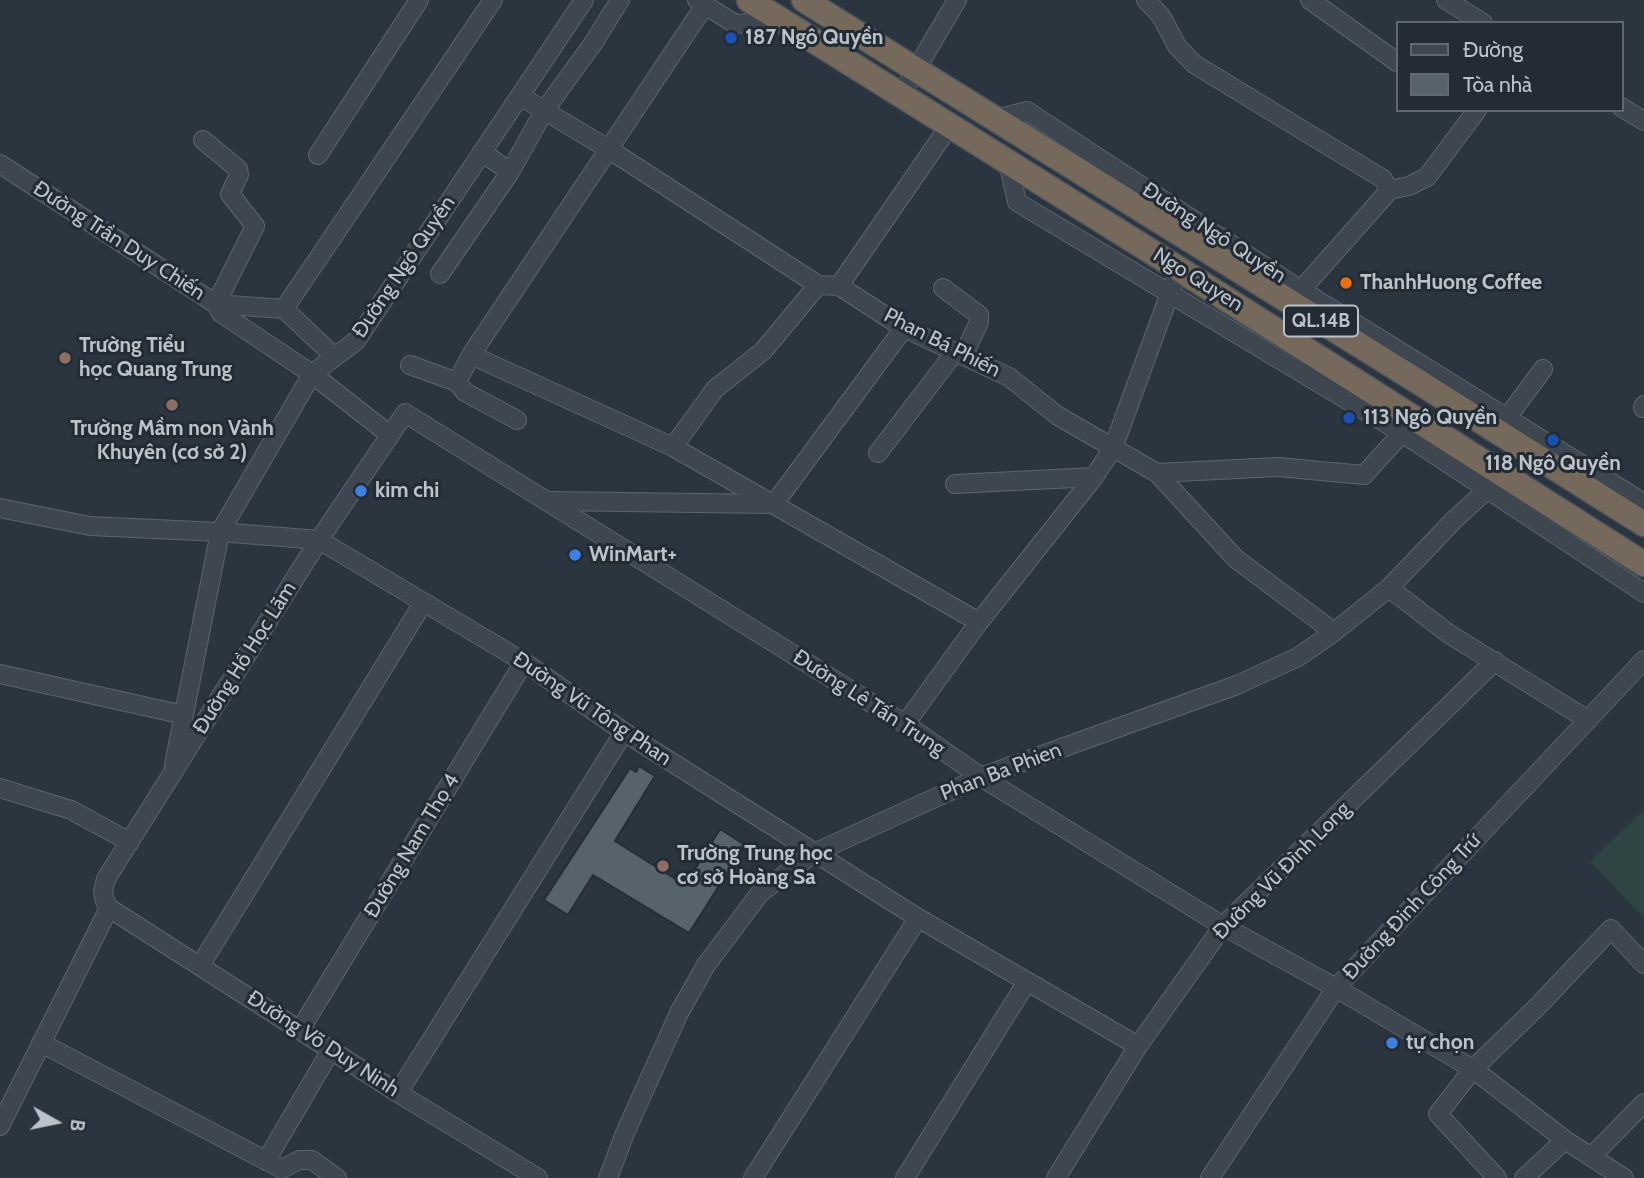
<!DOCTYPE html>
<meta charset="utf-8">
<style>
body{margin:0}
#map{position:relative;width:1644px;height:1178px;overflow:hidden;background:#2a3540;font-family:Cabin,sans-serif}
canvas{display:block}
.legend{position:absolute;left:1396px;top:21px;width:228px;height:91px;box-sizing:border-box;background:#232c35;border:2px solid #606871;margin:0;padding:9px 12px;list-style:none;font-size:21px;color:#bbc2ca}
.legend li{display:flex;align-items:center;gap:14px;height:35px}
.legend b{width:35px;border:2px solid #606871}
.north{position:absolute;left:21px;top:1087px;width:70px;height:70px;-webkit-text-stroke:5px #232c35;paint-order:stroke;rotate:99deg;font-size:19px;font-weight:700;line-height:28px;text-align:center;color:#bbc2ca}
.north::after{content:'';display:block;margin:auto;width:24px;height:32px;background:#bbc2ca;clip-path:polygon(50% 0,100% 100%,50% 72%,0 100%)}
</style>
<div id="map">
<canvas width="1644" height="1178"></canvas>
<ul class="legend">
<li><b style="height:9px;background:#3e4750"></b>Đường</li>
<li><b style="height:19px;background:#56626c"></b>Tòa nhà</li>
</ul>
<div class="north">B</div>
</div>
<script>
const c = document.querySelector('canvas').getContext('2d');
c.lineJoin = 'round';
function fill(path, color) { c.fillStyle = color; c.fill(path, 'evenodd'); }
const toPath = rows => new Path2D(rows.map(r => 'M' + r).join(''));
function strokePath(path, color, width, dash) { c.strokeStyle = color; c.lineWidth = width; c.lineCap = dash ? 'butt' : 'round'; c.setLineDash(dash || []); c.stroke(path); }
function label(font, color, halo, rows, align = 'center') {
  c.font = font + ' Cabin,sans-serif'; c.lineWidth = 6; c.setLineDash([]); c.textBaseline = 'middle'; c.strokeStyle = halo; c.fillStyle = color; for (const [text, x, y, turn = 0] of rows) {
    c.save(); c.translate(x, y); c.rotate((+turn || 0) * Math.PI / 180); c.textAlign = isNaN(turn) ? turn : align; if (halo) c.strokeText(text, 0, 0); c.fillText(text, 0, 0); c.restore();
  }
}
const green = toPath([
 [1644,810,1644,918,1590,861]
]);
const building = toPath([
 [639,766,655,776,615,841,685,885,720,829,745,845,689,933,593,875,568,915,544,900,630,768,636,772,639,766]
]);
const minor = toPath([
 [697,0,735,24,782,21],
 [1146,0,1161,16,1177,46,1194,64,1383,179,1389,190,1387,193,1301,290],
 [1310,0,1397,62],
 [1446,0,1483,23],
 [901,95,957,0],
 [520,96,610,150,818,285,839,286,904,328,1009,377,1058,416,1157,473,1236,559,1334,632],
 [1621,107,1644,121],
 [996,119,1027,111,1301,290,1644,503],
 [203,140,238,169,239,175,230,194,255,226,216,304,221,313,312,374,390,435],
 [482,152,510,172],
 [318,155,419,0],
 [1008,162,1017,202,1402,433,1644,593],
 [0,164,216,304,284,309],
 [1389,190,1409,186,1427,177,1477,110],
 [440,274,510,172,544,111,594,42,620,0],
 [839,286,950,125],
 [943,288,979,315,979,322,963,356],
 [284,309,493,0],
 [284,309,335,357],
 [471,355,673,447,979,622],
 [410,365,457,382],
 [457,382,471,355,705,5],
 [457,382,465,392,517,420],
 [1643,408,1644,405],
 [1507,418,1543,369],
 [673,447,715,389,763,351,818,285],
 [878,453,955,352],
 [1157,473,1278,467,1364,475,1402,433],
 [955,484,1094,477],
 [550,501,770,504],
 [774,504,904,328],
 [0,508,90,526,220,532,319,540,524,662,624,732,918,918,1138,1046],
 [1389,588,1449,634,1588,720],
 [0,674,184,715],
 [905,724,979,622,1094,477,1113,448,1174,282],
 [174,765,220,532,312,374,356,341,584,0],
 [0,788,71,810,130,842],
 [109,908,105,901,103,891,106,879,319,540,405,413,905,724,981,777,1223,926,1336,988,1473,1069,1565,1140,1624,1178],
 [109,908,398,1093,538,1178],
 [200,966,423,603],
 [300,1030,524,662],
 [41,1043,282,1169,299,1160,312,1160,337,1178],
 [398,1093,624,732],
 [0,1126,109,908],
 [1592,1156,1644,1103],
 [266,1161,331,1050],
 [608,1178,625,1133,679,1013,706,965,760,893,814,853,981,777,1237,685,1298,657,1334,632,1389,588,1454,520,1504,474],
 [753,1178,918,918],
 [905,1178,1026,983],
 [1056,1178,1138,1046,1223,926,1495,661],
 [1210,1178,1336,988,1644,660],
 [1497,1178,1438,1114,1473,1069,1538,1006,1611,929,1644,964],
 [1524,1178,1565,1140]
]);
const highway = toPath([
 [749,0,1179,269,1644,564],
 [804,0,1414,379,1644,524]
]);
const markers = [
 [731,38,7,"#1a4fb4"],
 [1346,283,7,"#e8710a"],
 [65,358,7,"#8d6e63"],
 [172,405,7,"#8d6e63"],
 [1349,418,7,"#1a4fb4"],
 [1553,440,7,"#1a4fb4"],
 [361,491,7,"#3f7fe0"],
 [575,555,7,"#3f7fe0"],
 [663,866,7,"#8d6e63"],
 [1392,1043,7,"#3f7fe0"]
];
const shields = [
 [1321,321,74]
];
const shieldNames = [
 ["QL.14B",1321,321]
];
const poiNames = [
 ["187 Ngô Quyền",745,38],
 ["ThanhHuong Coffee",1360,283],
 ["Trường Tiểu",79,346],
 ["học Quang Trung",79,370],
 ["113 Ngô Quyền",1363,418],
 ["Trường Mầm non Vành",172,429,"center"],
 ["Khuyên (cơ sở 2)",172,453,"center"],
 ["118 Ngô Quyền",1553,464,"center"],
 ["kim chi",375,491],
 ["WinMart+",589,555],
 ["Trường Trung học",677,854],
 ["cơ sở Hoàng Sa",677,878],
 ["tự chọn",1406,1043]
];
const streetNames = [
 ["Đường Ngô Quyền",1214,233,33],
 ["Đường Trần Duy Chiến",119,241,33],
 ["Đường Ngô Quyền",404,267,-56],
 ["Ngo Quyen",1198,280,32],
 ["Phan Bá Phiến",942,343,27],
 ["Đường Hồ Học Lãm",245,658,-58],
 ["Đường Lê Tấn Trung",869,703,33],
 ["Đường Vũ Tông Phan",592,709,34],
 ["Phan Ba Phien",1001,772,-21],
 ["Đường Nam Thọ 4",412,846,-59],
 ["Đường Vũ Đình Long",1282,871,-45],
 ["Đường Đinh Công Trứ",1412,907,-47],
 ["Đường Võ Duy Ninh",323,1044,33]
];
fill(green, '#2f4443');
fill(building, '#56626c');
strokePath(building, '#252e37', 2);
strokePath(minor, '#5c656d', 20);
strokePath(highway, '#49525a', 27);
strokePath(minor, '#3e4750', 18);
strokePath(highway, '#75695c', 24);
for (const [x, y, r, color] of markers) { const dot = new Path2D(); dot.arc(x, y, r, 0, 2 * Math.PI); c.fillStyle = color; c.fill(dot); strokePath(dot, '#232c35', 2.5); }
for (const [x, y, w] of shields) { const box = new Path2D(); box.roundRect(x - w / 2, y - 15.5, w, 31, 5); c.fillStyle = '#232c35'; c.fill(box); strokePath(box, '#bbc2ca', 2); }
label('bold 19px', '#bbc2ca', null, shieldNames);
label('bold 21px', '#bbc2ca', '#232c35', poiNames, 'left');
label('21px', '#bbc2ca', '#232c35', streetNames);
</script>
